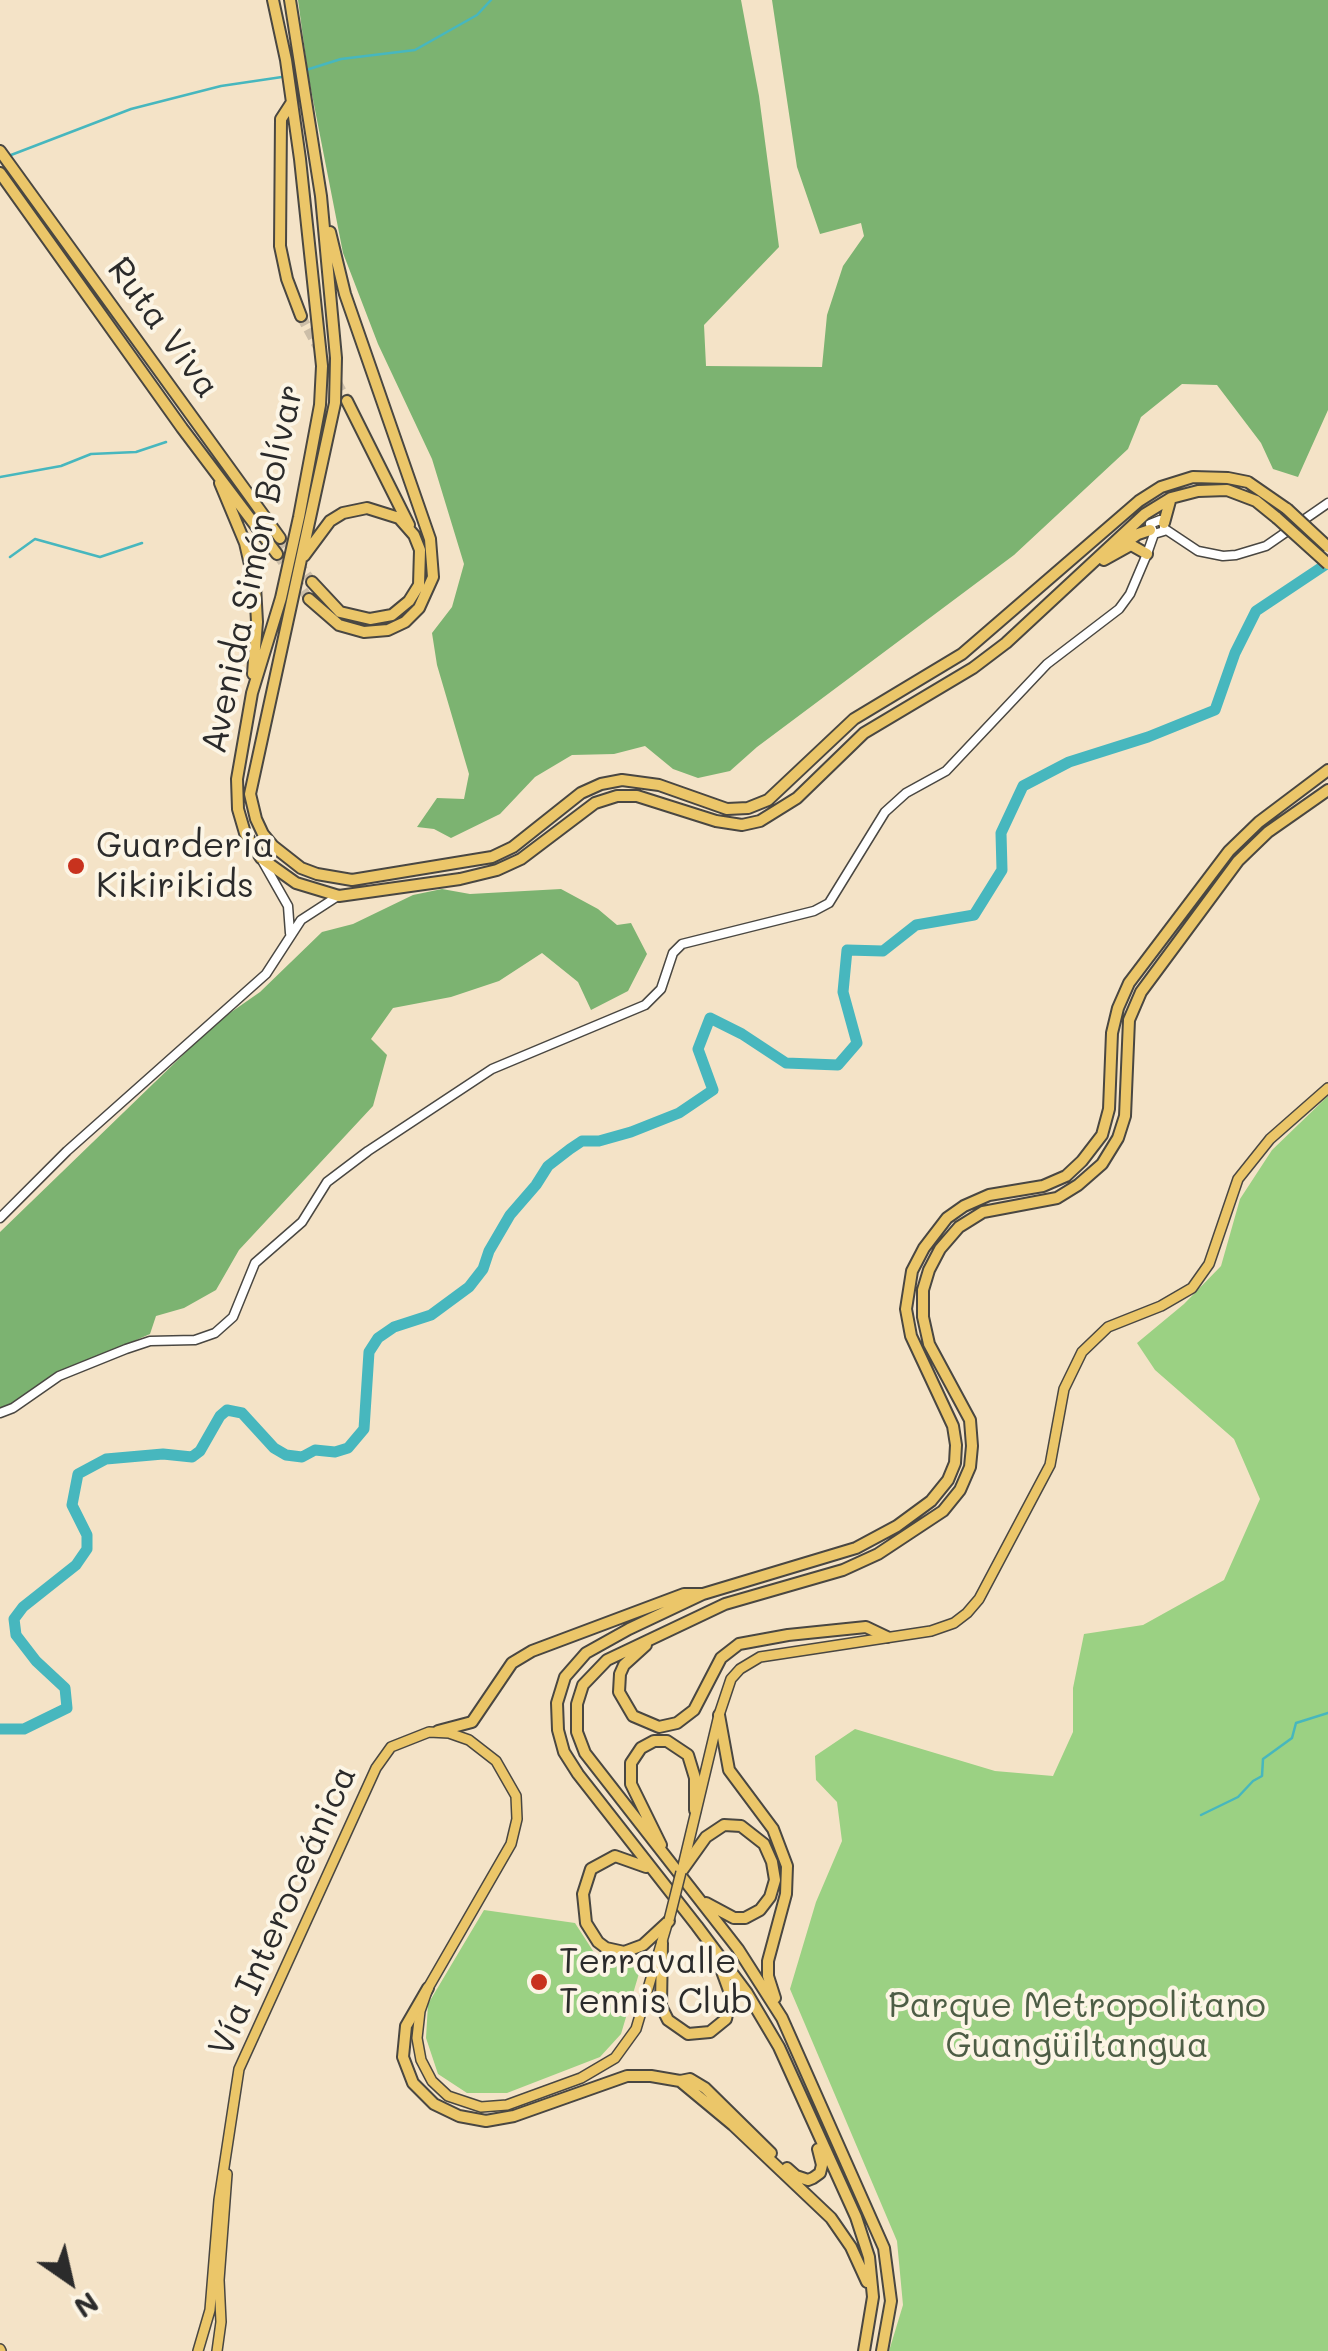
<!DOCTYPE html>
<meta charset="utf-8">
<style>
body{margin:0}
#map{position:relative;width:1328px;height:2351px;overflow:hidden;background:#f4e3c7;font-family:Mali,sans-serif}
canvas{display:block}
.north{position:absolute;left:20px;top:2231px;width:100px;height:100px;-webkit-text-stroke:8px #fcf5e5;paint-order:stroke;rotate:146deg;font-size:28px;font-weight:700;line-height:40px;text-align:center;color:#2b2b2b}
.north::after{content:'';display:block;margin:auto;width:35px;height:45px;background:#2b2b2b;clip-path:polygon(50% 0,100% 100%,50% 72%,0 100%)}
</style>
<div id="map">
<canvas width="1328" height="2351"></canvas>
<div class="north">N</div>
</div>
<script>
const c = document.querySelector('canvas').getContext('2d');
c.lineJoin = 'round';
function fill(path, color) { c.fillStyle = color; c.fill(path, 'evenodd'); }
const toPath = rows => new Path2D(rows.map(r => 'M' + r).join(''));
function strokePath(path, color, width, dash) { c.strokeStyle = color; c.lineWidth = width; c.lineCap = dash ? 'butt' : 'round'; c.setLineDash(dash || []); c.stroke(path); }
function label(font, color, halo, rows, align = 'center') {
  c.font = font + ' Mali,sans-serif'; c.lineWidth = 8; c.setLineDash([]); c.textBaseline = 'middle'; c.strokeStyle = halo; c.fillStyle = color; for (const [text, x, y, turn = 0] of rows) {
    c.save(); c.translate(x, y); c.rotate((+turn || 0) * Math.PI / 180); c.textAlign = isNaN(turn) ? turn : align; if (halo) c.strokeText(text, 0, 0); c.fillText(text, 0, 0); c.restore();
  }
}
const green = toPath([
 [1328,1096,1328,2351,889,2351,903,2305,897,2241,790,1989,816,1902,842,1841,837,1802,816,1780,815,1756,855,1729,995,1771,1053,1776,1073,1732,1073,1688,1084,1634,1143,1625,1224,1580,1260,1499,1234,1439,1155,1370,1137,1343,1184,1304,1221,1266,1240,1199,1272,1150],
 [484,1910,575,1923,595,1954,643,1960,621,2034,600,2057,507,2093,467,2093,438,2074,426,2038,428,2004]
]);
const forest = toPath([
 [298,0,741,0,759,96,779,247,704,325,706,366,822,367,827,315,843,266,864,236,861,223,820,234,797,167,772,0,1328,0,1328,410,1298,477,1273,469,1261,443,1217,385,1182,384,1141,417,1128,449,1014,555,757,747,730,771,698,778,673,769,645,746,614,754,572,755,535,777,500,814,451,838,434,829,417,827,437,798,464,799,469,774,437,665,432,633,452,607,464,564,432,459,378,344,343,253,308,74],
 [442,889,470,894,561,889,598,909,617,925,631,923,647,954,628,991,591,1010,578,982,542,953,499,981,451,997,393,1008,371,1039,387,1055,373,1106,239,1250,216,1290,184,1308,156,1316,150,1334,45,1380,10,1408,0,1411,0,1232,217,1022,260,992,322,932,353,924,413,895]
]);
const stream = toPath([
 [306,70,341,59,415,50,477,15,491,0],
 [11,155,131,109,221,86,282,77],
 [0,477,61,466,91,454,136,452,166,442],
 [10,557,35,539,100,557,142,543],
 [1201,1815,1238,1797,1253,1781,1262,1776,1263,1759,1292,1738,1296,1723,1328,1713]
]);
const river = toPath([
 [0,1729,24,1729,67,1708,65,1688,36,1661,16,1635,14,1619,23,1607,76,1565,87,1549,87,1535,72,1505,78,1474,106,1459,163,1454,192,1457,200,1451,220,1416,227,1410,242,1413,274,1448,286,1455,302,1457,315,1450,335,1452,348,1448,364,1429,369,1352,378,1338,394,1327,431,1315,469,1287,483,1269,489,1251,510,1215,536,1185,548,1166,570,1149,582,1141,599,1141,631,1132,679,1113,713,1090,698,1049,710,1018,742,1034,786,1063,838,1065,857,1043,843,992,847,950,883,951,916,925,974,915,1002,870,1001,833,1023,786,1069,762,1148,737,1215,710,1235,653,1256,611,1328,563]
]);
const trunkTunnel = toPath([
 [301,316,347,401],
 [280,538,312,582],
 [277,554,309,599]
]);
const tertiary = toPath([
 [1165,529,1198,551,1223,556,1236,555,1266,546,1328,503],
 [263,862,288,906,290,933],
 [0,1218,67,1151,266,974,301,920,338,896],
 [0,1413,13,1408,59,1376,126,1349,150,1341,195,1340,215,1333,233,1317,255,1263,302,1222,327,1182,368,1151,492,1069,645,1005,661,989,673,953,682,944,814,911,829,903,885,812,906,793,946,771,1047,664,1119,609,1130,594,1147,554,1154,534,1150,524,1160,520,1164,523,1164,531,1154,534]
]);
const primary = toPath([
 [682,1870,719,1715,731,1679,740,1669,760,1657,931,1631,954,1623,967,1613,979,1599,1050,1465,1064,1389,1082,1352,1108,1327,1161,1306,1192,1288,1209,1264,1238,1179,1270,1139,1328,1088],
 [0,2349,1,2351],
 [198,2351,210,2310,219,2200,239,2069,376,1768,391,1747,429,1732,449,1733,469,1740,496,1761,516,1796,517,1819,511,1844,428,1988,420,2011,417,2038,421,2060,432,2081,448,2096,481,2107,507,2105,581,2078,615,2058,636,2029,668,1921],
 [217,2351,221,2322,219,2280,227,2174]
]);
const trunk = toPath([
 [273,0,286,60,300,159,322,366,320,405,299,517,281,598,252,693,237,779,238,809,245,833,261,858,296,883,339,896,460,879,497,870,521,859,595,803,617,796,637,796,716,821,742,825,760,821,797,798,864,733,973,668,1006,643,1145,514,1171,498,1198,491,1227,490,1256,501,1277,518],
 [290,0,321,196,336,358,335,403,250,794,256,819,263,834,273,846,301,868,317,874,352,880,492,857,513,847,581,793,601,784,622,780,659,785,727,809,748,808,768,800,854,719,962,654,1139,501,1161,487,1193,477,1228,478,1248,482,1287,509],
 [292,102,281,119,280,246,287,279,301,316],
 [0,151,280,538],
 [0,173,182,428,277,554],
 [347,401,409,525],
 [220,483,245,543,255,586,257,622,253,674],
 [1164,523,1170,501],
 [1115,550,1138,534,1150,530],
 [304,556,330,521,343,513,367,508,399,518,414,535,420,550,419,585,409,601,392,615,370,619,340,612,312,582],
 [1104,560,1131,545,1147,554],
 [309,599,339,625,364,632,388,630,405,622,419,608,433,577,430,539,345,294,330,232],
 [646,1645,624,1665,620,1674,619,1692,633,1716,659,1727,677,1723,694,1710,721,1658,739,1644,788,1635,866,1627,887,1637],
 [719,1715,729,1770,773,1829,787,1866,786,1894,768,1961,768,1976,775,1998],
 [438,1731,472,1722,512,1663,532,1651,684,1594,702,1594],
 [661,1845,631,1784,631,1763,641,1748,654,1741,667,1741,688,1755,695,1778,695,1810],
 [646,1867,615,1856,591,1869,583,1894,586,1923,598,1942,606,1948,624,1952,643,1945,669,1921],
 [681,1872,706,1837,724,1825,741,1826,764,1844,772,1862,775,1880,770,1897,760,1910,745,1918,734,1918,706,1903],
 [662,1943,661,2006,668,2020,688,2034,710,2032,726,2019,731,1996,719,1963],
 [428,1988,406,2026,403,2057,413,2083,434,2104,459,2116,486,2121,514,2116,627,2076,651,2076,680,2081,733,2125,831,2218,851,2247,867,2282],
 [680,2081,690,2079,705,2088,771,2153],
 [787,2168,796,2176,808,2180,813,2178,820,2173,822,2165,818,2149],
 [864,2351,873,2297,869,2257,856,2217,779,2047,747,1993,697,1926,578,1774,564,1752,558,1730,557,1703,565,1677,586,1653,629,1629,703,1594,856,1548,897,1526,931,1501,948,1480,955,1463,956,1445,953,1426,911,1336,906,1309,912,1271,924,1248,947,1218,964,1206,989,1195,1043,1186,1066,1176,1082,1161,1102,1135,1109,1109,1112,1033,1118,1008,1129,983,1229,851,1259,822,1328,770],
 [882,2351,891,2301,884,2248,782,2018,738,1949,585,1753,577,1732,577,1704,583,1685,607,1660,725,1604,843,1570,878,1554,943,1511,960,1490,970,1467,972,1446,970,1420,929,1344,923,1317,923,1290,929,1270,940,1249,959,1227,983,1212,1057,1198,1078,1185,1102,1164,1118,1138,1125,1116,1129,1020,1141,992,1238,861,1268,832,1328,790]
]);
const primaryBridge = toPath([
 [669,1920,681,1872]
]);
const trunkBridge = toPath([
 [1287,509,1328,547],
 [1277,518,1328,564]
]);
const markers = [
 [76,866,10,"#c8321e"],
 [539,1982,10,"#c8321e"]
];
const streetNames = [
 ["Ruta Viva",163,328,54],
 ["Avenida Simón Bolívar",253,569,-78],
 ["Vía Interoceánica",283,1911,-66]
];
const poiNames = [
 ["Guarderia",96,846],
 ["Kikirikids",96,886],
 ["Terravalle",559,1962],
 ["Tennis Club",559,2002]
];
const parkNames = [
 ["Parque Metropolitano",1077,2006],
 ["Guangüiltangua",1077,2046]
];
fill(green, '#9bd183');
fill(forest, '#7cb371');
strokePath(stream, '#47b7be', 2.5);
strokePath(river, '#47b7be', 11);
strokePath(trunkTunnel, '#ccbea8', 10, [10, 5]);
strokePath(tertiary, '#494742', 11);
strokePath(primary, '#494742', 12);
strokePath(trunk, '#494742', 14);
strokePath(tertiary, '#fff', 8);
strokePath(primary, '#ebc669', 9);
strokePath(trunk, '#ebc669', 10);
strokePath(primaryBridge, '#494742', 12, []);
strokePath(trunkBridge, '#494742', 14, []);
strokePath(primaryBridge, '#ebc669', 9);
strokePath(trunkBridge, '#ebc669', 10);
for (const [x, y, r, color] of markers) { const dot = new Path2D(); dot.arc(x, y, r, 0, 2 * Math.PI); c.fillStyle = color; c.fill(dot); strokePath(dot, '#fcf5e5', 4); }
label('35px', '#2b2b2b', '#fcf5e5', streetNames);
label('35px', '#2b2b2b', '#fcf5e5', poiNames, 'left');
label('35px', '#4d5d45', '#fcf5e5', parkNames);
</script>
